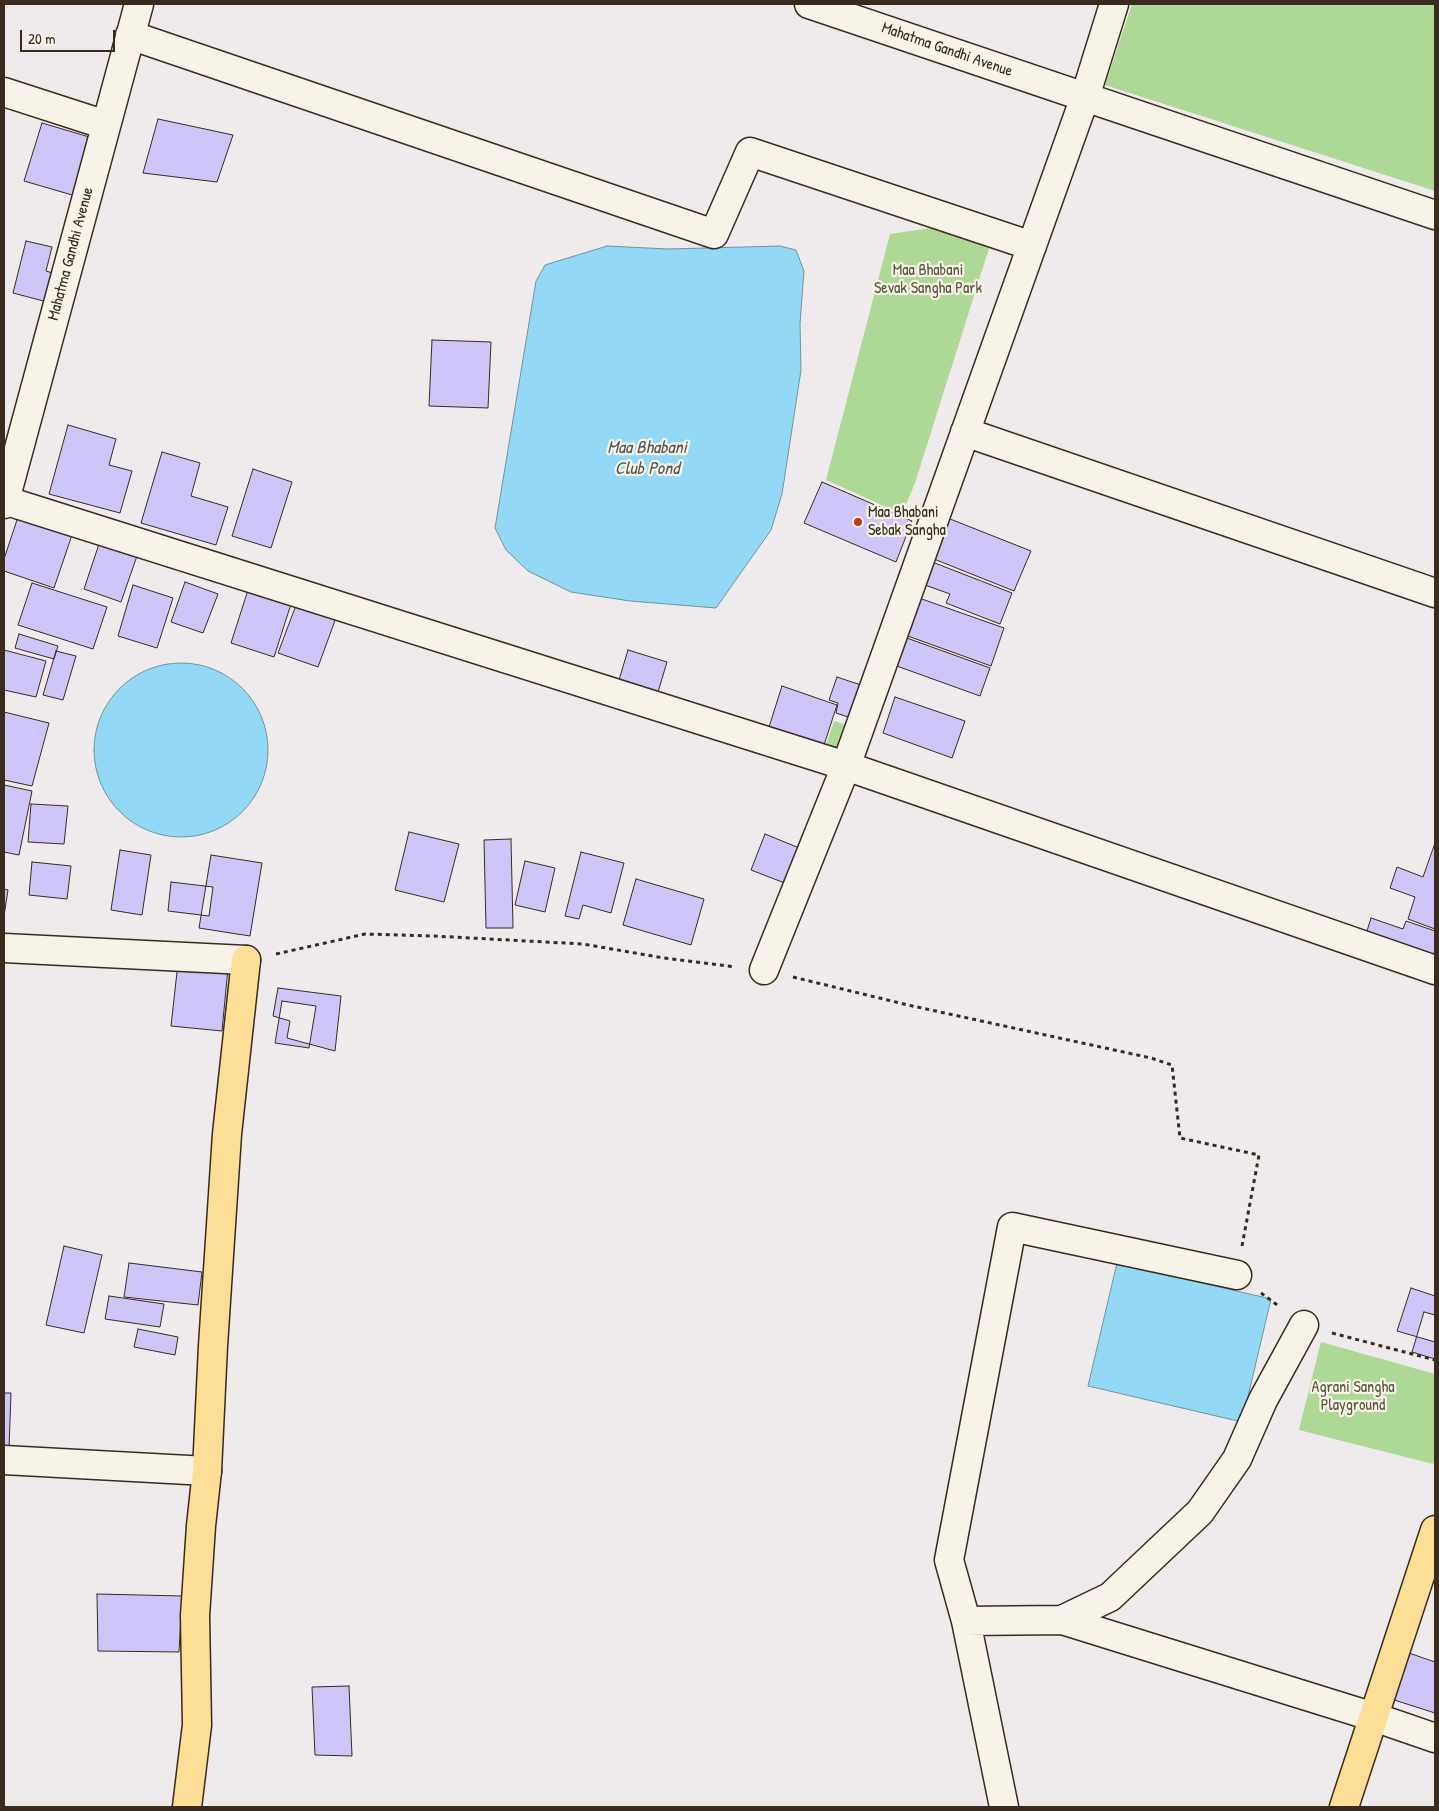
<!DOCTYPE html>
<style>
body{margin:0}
#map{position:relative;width:1439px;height:1811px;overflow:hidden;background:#efeaeb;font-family:"Patrick Hand",sans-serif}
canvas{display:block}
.frame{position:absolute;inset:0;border:5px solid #3b2a1e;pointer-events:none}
.scale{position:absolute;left:20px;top:30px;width:95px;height:22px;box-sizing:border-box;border:2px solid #3b2a1e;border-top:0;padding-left:6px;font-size:15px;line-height:18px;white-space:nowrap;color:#3b2a1e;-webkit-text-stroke:4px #f7f3e8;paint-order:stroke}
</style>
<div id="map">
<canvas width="1439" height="1811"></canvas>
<div class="frame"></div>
<div class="scale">20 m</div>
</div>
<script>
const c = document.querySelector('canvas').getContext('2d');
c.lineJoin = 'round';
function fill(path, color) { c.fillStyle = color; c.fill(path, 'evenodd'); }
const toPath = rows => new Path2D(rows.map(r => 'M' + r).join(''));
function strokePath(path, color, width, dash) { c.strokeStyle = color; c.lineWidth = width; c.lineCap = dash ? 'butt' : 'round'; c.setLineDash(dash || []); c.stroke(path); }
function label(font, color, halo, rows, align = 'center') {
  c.font = font + ' "Patrick Hand",sans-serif'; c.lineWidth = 4.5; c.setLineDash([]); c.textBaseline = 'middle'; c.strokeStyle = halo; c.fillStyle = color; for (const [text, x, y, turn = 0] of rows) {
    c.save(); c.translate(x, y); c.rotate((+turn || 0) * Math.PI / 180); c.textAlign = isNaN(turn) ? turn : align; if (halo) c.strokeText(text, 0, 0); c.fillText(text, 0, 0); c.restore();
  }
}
const green = toPath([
 [1132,4,1435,4,1435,191,1105,85],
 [952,225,991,242,915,483,902,514,826,480,890,234],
 [834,721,858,729,845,765,822,758],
 [1321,1342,1435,1374,1435,1457,1433,1464,1299,1430]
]);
const water = toPath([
 [607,246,668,249,780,246,796,250,804,271,800,324,801,370,782,494,771,530,716,608,630,601,571,592,528,571,506,550,495,528,536,281,545,265,607,246],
 '94 750a87 87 0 1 1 174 0a87 87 0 1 1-174 0Z',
 [1117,1263,1271,1299,1242,1422,1088,1386,1117,1263]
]);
const building = toPath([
 [158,119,233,135,217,182,143,173,158,119],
 [42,123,96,139,79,197,24,181,42,123],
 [26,241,52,247,46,271,59,275,51,303,13,293,26,241],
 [432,340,491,342,488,408,429,406,432,340],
 [68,425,116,439,109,465,132,471,120,513,49,494,68,425],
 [162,452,200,463,191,496,228,507,216,545,141,523,162,452],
 [253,469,292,482,271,548,232,536,253,469],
 [822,482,912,521,896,562,804,523,822,482],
 [19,514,73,532,54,588,4,571,4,559,19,514],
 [945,517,1031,551,1014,591,929,557,945,517],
 [100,541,138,553,121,602,84,589,100,541],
 [927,560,1012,593,1000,624,946,603,950,594,925,585,927,560],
 [185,582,218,594,203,633,171,622,185,582],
 [32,583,107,607,93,649,18,625,32,583],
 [133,585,173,598,157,648,118,636,133,585],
 [248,590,291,604,274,657,231,643,248,590],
 [919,598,1004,628,991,666,905,635,919,598],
 [298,600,337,615,318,667,278,653,298,600],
 [19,634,58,646,54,659,15,648,19,634],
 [904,637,990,668,980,696,894,665,904,637],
 [4,650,46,661,36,697,4,690,4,650],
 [628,650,667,662,658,692,619,680,628,650],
 [56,651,76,656,63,700,43,695,56,651],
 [837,677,861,685,848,717,836,713,838,703,829,700,837,677],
 [782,686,837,705,824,745,769,727,782,686],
 [895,697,965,721,952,758,883,733,895,697],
 [4,712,49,723,32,786,4,780,4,712],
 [4,785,32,791,19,855,4,852,4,785],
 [31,804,68,806,64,844,28,842,31,804],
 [409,832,459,844,444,902,395,890,409,832],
 [765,834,809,852,795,887,751,870,765,834],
 [511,839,513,928,486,928,484,840,511,839],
 [1435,843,1435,929,1408,919,1415,897,1390,888,1397,867,1423,877,1435,843],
 [120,850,151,855,142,915,111,910,120,850],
 [581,852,624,863,611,913,583,905,579,919,565,916,581,852],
 [211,855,262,863,250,936,199,928,211,855],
 [525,861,555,868,545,912,515,905,525,861],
 [32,862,71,866,67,899,29,895,32,862],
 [636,879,704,899,691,945,623,925,636,879],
 [171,882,213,887,209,916,168,911,171,882],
 [4,889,8,890,4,916,4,889],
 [1371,918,1403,929,1406,921,1435,931,1435,950,1431,962,1392,940,1367,931,1371,918],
 [178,963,228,968,222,1031,171,1026,178,963],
 [278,988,341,996,335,1051,287,1038,290,1021,273,1016,278,988],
 [282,1001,316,1006,309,1048,275,1043,282,1001],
 [64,1246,102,1255,84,1333,46,1325,64,1246],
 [129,1263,202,1272,198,1305,124,1297,129,1263],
 [1411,1288,1435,1296,1435,1342,1397,1331,1411,1288],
 [109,1296,164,1304,160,1327,105,1319,109,1296],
 [1424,1312,1435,1315,1435,1359,1412,1352,1424,1312],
 [138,1329,178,1337,175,1355,134,1347,138,1329],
 [4,1393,11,1393,9,1449,4,1449,4,1393],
 [97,1594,182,1596,179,1652,98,1651,97,1594],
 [1406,1652,1435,1662,1435,1713,1391,1699,1406,1652],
 [349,1686,352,1756,315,1755,312,1687,349,1686]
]);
const path = toPath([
 [276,954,365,934,434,936,583,944,664,958,735,967],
 [793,977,908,1005,1151,1058,1172,1065,1180,1138,1259,1155,1242,1246],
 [1261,1293,1280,1307],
 [1332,1333,1435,1360]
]);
const minor = toPath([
 [809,4,1435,215],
 [130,35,714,234,750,152,1032,246],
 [4,92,106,125],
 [965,432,1435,593],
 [4,500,846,766,1435,970],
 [4,504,139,4],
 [4,948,246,960],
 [764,970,846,766,1085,97,1114,4],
 [1304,1325,1263,1400,1237,1459,1200,1512,1110,1597,1062,1620,1374,1717,1435,1738],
 [4,1460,207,1471],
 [966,1621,1062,1620],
 [1004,1807,966,1621,949,1560,1012,1227,1237,1275]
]);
const major = toPath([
 [187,1807,197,1725,195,1616,201,1526,207,1471,213,1346,227,1134,246,960],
 [1344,1807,1435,1530]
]);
const markers = [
 [858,522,5,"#c8321e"]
];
const streetNames = [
 ["Mahatma Gandhi Avenue",947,50,19],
 ["Mahatma Gandhi Avenue",71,254,-75]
];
const parkNames = [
 ["Maa Bhabani",928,271],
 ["Sevak Sangha Park",928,289],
 ["Agrani Sangha",1353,1388],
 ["Playground",1353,1406]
];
const poiNames = [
 ["Maa Bhabani",868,513],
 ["Sebak Sangha",868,531]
];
const waterNames = [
 ["Maa Bhabani",647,448],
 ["Club Pond",647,469]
];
fill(green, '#aed895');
fill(water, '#93d9f5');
strokePath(water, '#70939f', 1);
fill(building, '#cec6f8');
strokePath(building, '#3b2a1e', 1);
strokePath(minor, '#3b2a1e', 31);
strokePath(major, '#3b2a1e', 31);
strokePath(path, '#3b2a1e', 3, [4, 4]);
strokePath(minor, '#f7f3e8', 28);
strokePath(major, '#fcde96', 28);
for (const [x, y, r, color] of markers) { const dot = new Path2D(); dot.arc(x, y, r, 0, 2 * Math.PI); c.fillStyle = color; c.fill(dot); strokePath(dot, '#f7f3e8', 2); }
label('16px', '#3b2a1e', '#f7f3e8', streetNames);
label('16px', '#58563c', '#f7f3e8', parkNames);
label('16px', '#3b2a1e', '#f7f3e8', poiNames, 'left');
label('italic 18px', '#515654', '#f7f3e8', waterNames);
</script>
